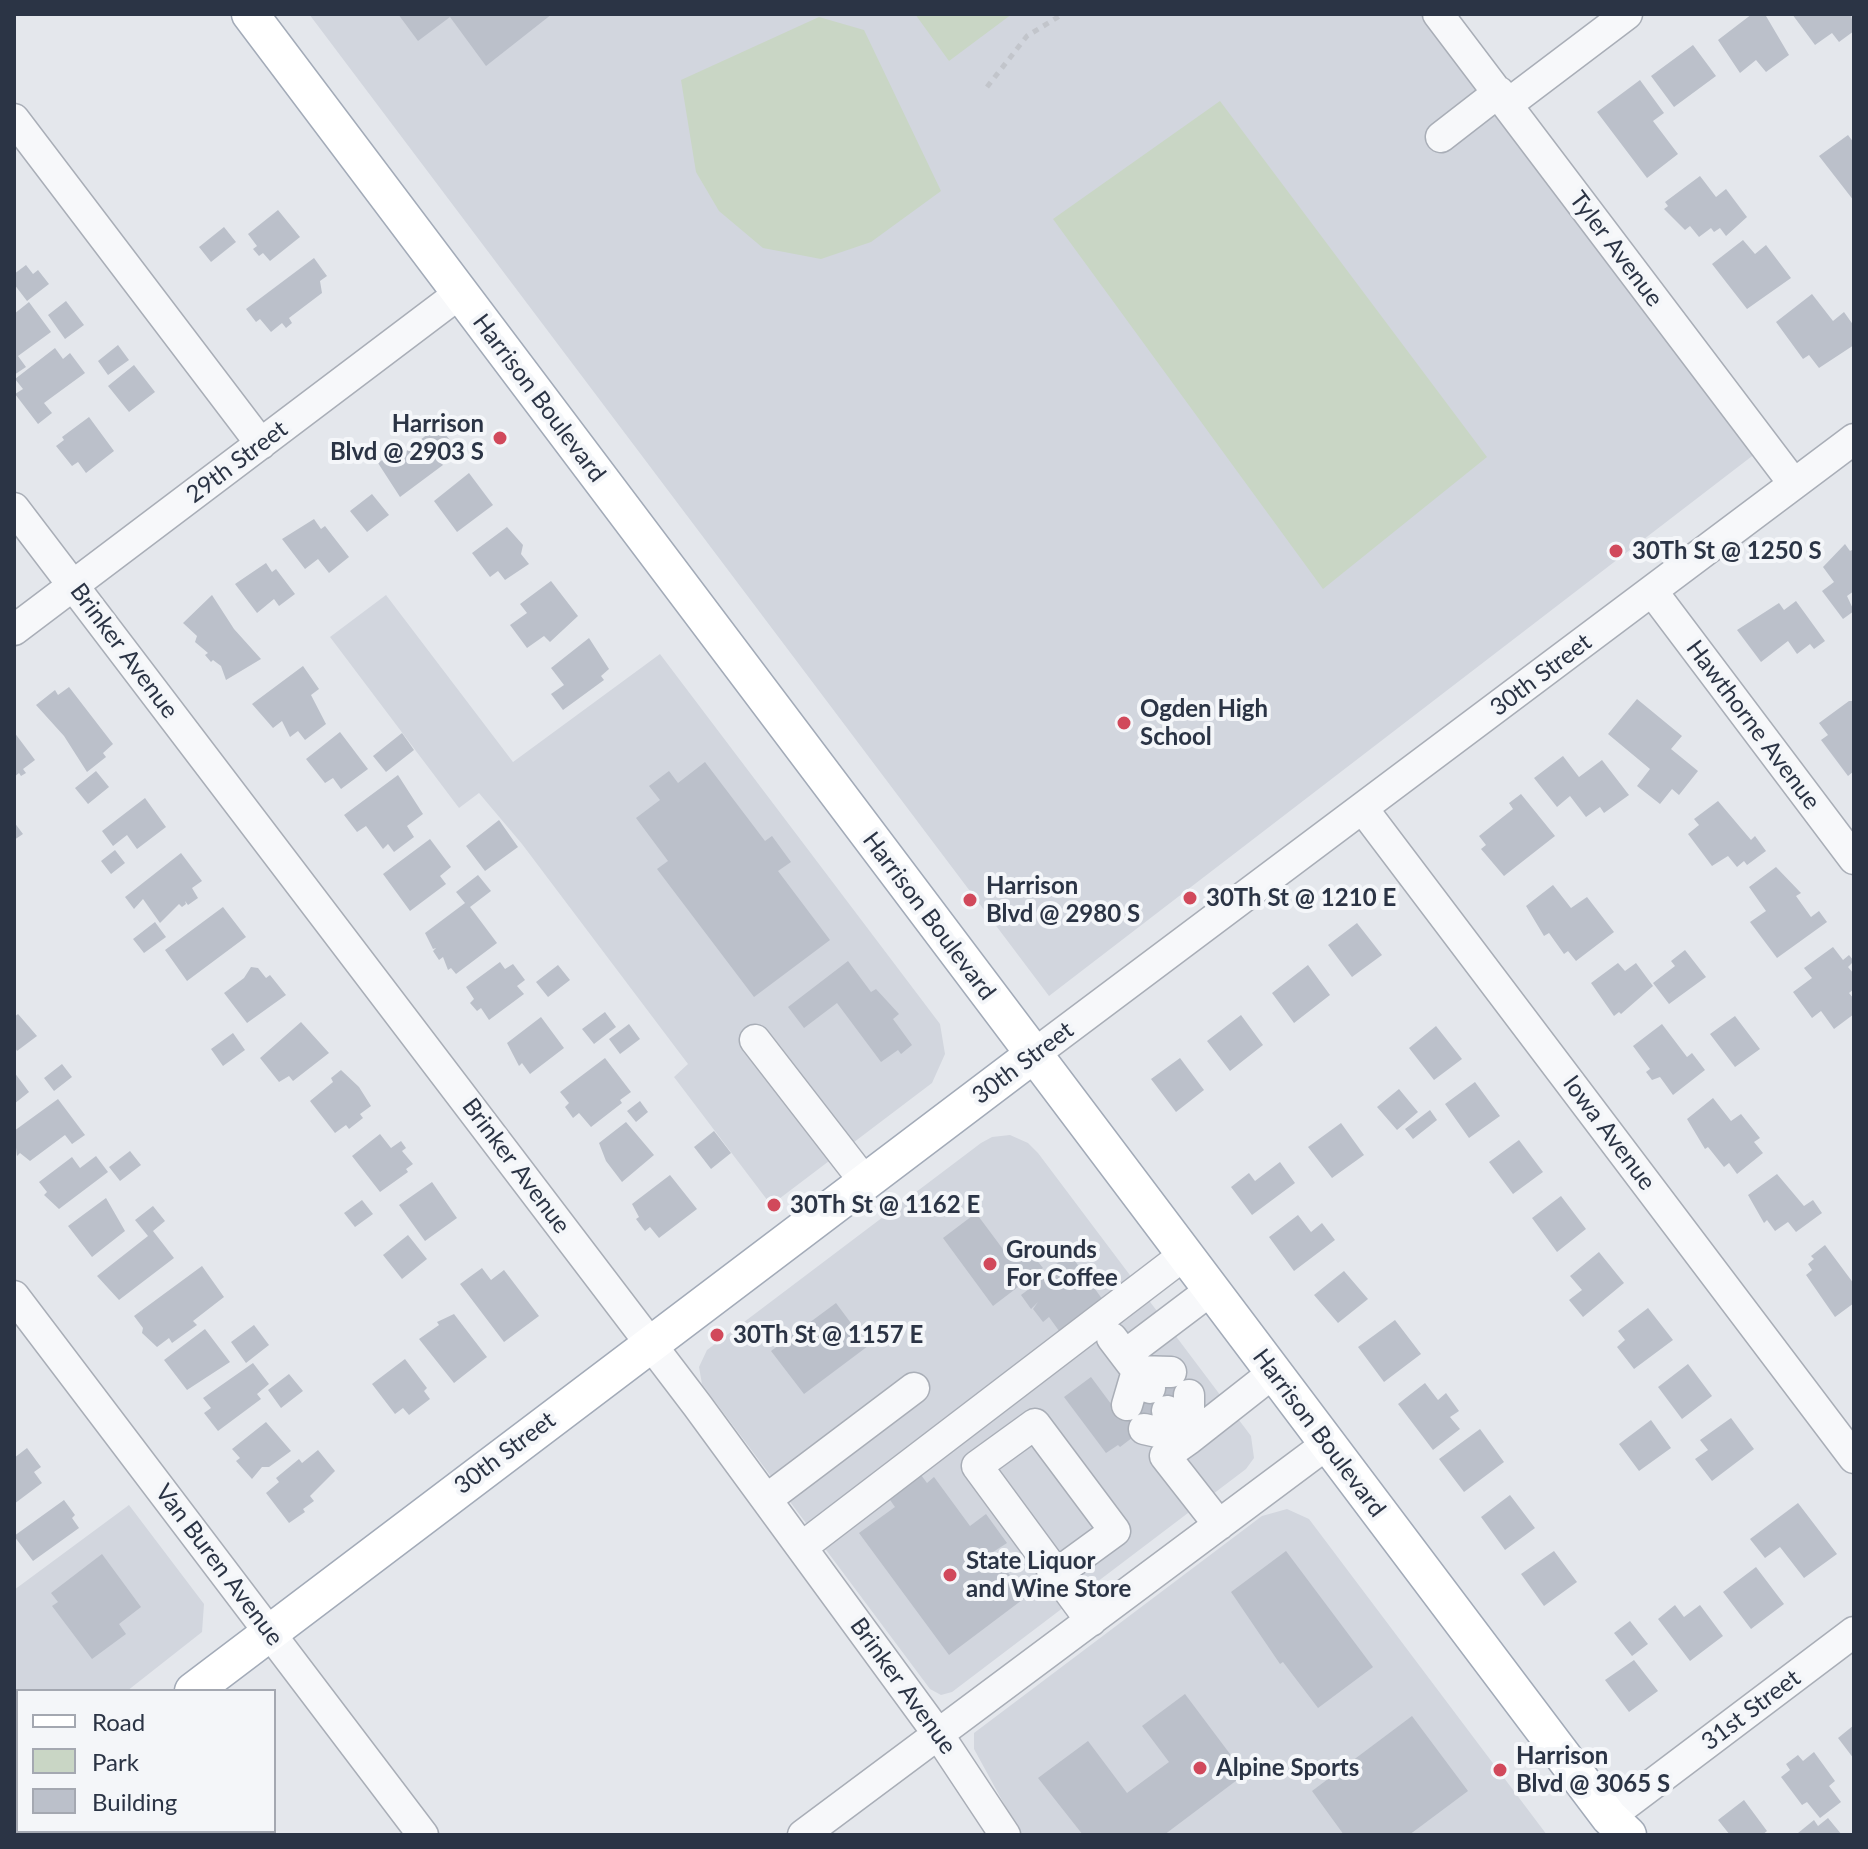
<!DOCTYPE html>
<style>
body{margin:0}
#map{position:relative;width:1868px;height:1849px;overflow:hidden;background:#e4e7ec;font-family:Lato,sans-serif}
canvas{display:block}
.frame{position:absolute;inset:0;border:16px solid #2b3445;pointer-events:none}
.legend{position:absolute;left:16px;top:1689px;width:260px;height:144px;box-sizing:border-box;background:#f4f6f9;border:2px solid #a4a8b1;margin:0;padding:10px 14px;list-style:none;font-size:24px;color:#2b3445}
.legend li{display:flex;align-items:center;gap:16px;height:40px}
.legend b{width:40px;border:2px solid #a4a8b1}
</style>
<div id="map">
<canvas width="1868" height="1849"></canvas>
<div class="frame"></div>
<ul class="legend">
<li><b style="height:10px;background:#fff"></b>Road</li>
<li><b style="height:22px;background:#c9d6c5"></b>Park</li>
<li><b style="height:22px;background:#bbc0ca"></b>Building</li>
</ul>
</div>
<script>
const c = document.querySelector('canvas').getContext('2d');
c.lineJoin = 'round';
function fill(path, color) { c.fillStyle = color; c.fill(path, 'evenodd'); }
const toPath = rows => new Path2D(rows.map(r => 'M' + r).join(''));
function strokePath(path, color, width, dash) { c.strokeStyle = color; c.lineWidth = width; c.lineCap = dash ? 'butt' : 'round'; c.setLineDash(dash || []); c.stroke(path); }
function label(font, color, halo, rows, align = 'center') {
  c.font = font + ' Lato,sans-serif'; c.lineWidth = 8; c.setLineDash([]); c.textBaseline = 'middle'; c.strokeStyle = halo; c.fillStyle = color; for (const [text, x, y, turn = 0] of rows) {
    c.save(); c.translate(x, y); c.rotate((+turn || 0) * Math.PI / 180); c.textAlign = isNaN(turn) ? turn : align; if (halo) c.strokeText(text, 0, 0); c.fillText(text, 0, 0); c.restore();
  }
}
const built = toPath([
 [309,14,1428,14,1760,450,1049,996],
 [386,595,513,762,660,654,940,1024,945,1054,932,1083,771,1205,674,1077,688,1064,522,844,479,793,459,808,330,637],
 [1010,1135,1028,1143,1038,1153,1251,1436,1254,1458,1246,1469,952,1692,941,1695,930,1689,702,1384,699,1367,707,1350,981,1143,992,1137],
 [129,1505,204,1604,202,1632,127,1691,18,1694,14,1689,14,1590],
 [1287,1509,1309,1519,1547,1835,1021,1835,974,1749,974,1733,1262,1516]
]);
const green = toPath([
 [915,14,1012,14,949,61],
 [819,17,864,30,941,191,871,242,821,259,763,248,719,211,696,172,681,80],
 [1220,101,1487,457,1323,589,1053,219]
]);
const building = toPath([
 [398,14,552,14,486,66,450,17,418,41],
 [1752,14,1766,16,1789,55,1766,72,1756,60,1740,73,1718,40],
 [1792,14,1851,14,1854,31,1839,42,1832,33,1815,45],
 [1693,45,1716,76,1674,107,1651,76],
 [1640,80,1664,113,1653,121,1678,154,1647,178,1597,112],
 [1848,135,1854,143,1854,201,1819,156],
 [1700,176,1716,197,1726,189,1747,217,1726,236,1720,228,1714,232,1711,228,1699,237,1690,226,1685,230,1664,209,1668,206,1665,202],
 [278,210,300,237,270,261,263,253,259,256,253,249,257,246,248,234],
 [224,227,236,242,211,262,199,247],
 [1743,240,1755,254,1766,245,1791,278,1747,309,1712,264],
 [314,258,327,276,320,281,322,293,289,318,292,323,286,328,282,323,271,332,260,319,256,322,246,309],
 [26,265,33,274,38,270,49,284,27,301,14,284,14,274],
 [1812,294,1833,321,1844,312,1854,326,1854,345,1819,368,1809,355,1803,359,1776,322],
 [66,301,84,325,65,339,48,315],
 [29,302,51,332,18,356,26,367,14,375,14,314],
 [118,345,129,360,108,375,98,361],
 [55,348,63,359,70,353,85,373,44,403,52,413,38,424,15,394,23,389,15,379],
 [134,365,155,392,129,412,108,386],
 [89,417,114,451,86,473,78,462,72,466,56,446,64,440,62,437],
 [434,429,438,435,443,431,452,443,448,447,451,451,439,461,443,465,400,497,378,463,391,454,388,450,397,443,404,453],
 [469,473,493,505,457,532,434,501],
 [372,494,389,515,367,532,350,511],
 [314,519,321,529,325,526,349,557,329,573,318,559,305,569,282,539],
 [507,527,523,545,521,554,529,564,505,580,498,571,490,577,472,553],
 [1845,544,1850,551,1854,549,1854,591,1847,596,1854,611,1843,619,1822,591,1834,582,1823,567],
 [266,563,272,572,276,569,295,594,279,606,274,599,257,613,235,584],
 [551,581,578,616,550,642,544,636,527,648,510,625,527,613,520,604],
 [212,595,234,629,261,659,226,680,221,666,213,660,211,662,205,655,208,653,195,642,197,636,183,623],
 [1796,601,1825,641,1814,649,1810,644,1797,654,1788,641,1761,662,1737,630,1779,603,1784,610],
 [589,638,609,669,601,676,604,680,563,710,551,694,564,685,551,668],
 [303,666,319,689,311,695,326,724,305,740,298,731,290,737,282,721,273,728,252,704],
 [69,687,113,744,103,753,106,757,87,772,64,736,36,705,55,690,58,695],
 [1637,699,1682,736,1671,749,1698,771,1679,795,1672,789,1660,804,1637,786,1650,769,1608,734],
 [1849,701,1854,701,1854,771,1848,776,1821,740,1828,735,1819,723],
 [14,732,35,760,23,769,26,773,21,776,19,773,14,777],
 [340,732,368,769,341,789,333,778,325,783,306,759],
 [402,733,414,750,386,772,373,756],
 [1563,756,1579,777,1602,760,1629,795,1604,813,1600,807,1586,817,1570,796,1557,807,1534,778],
 [705,762,765,841,772,836,791,862,778,871,830,940,754,997,657,869,668,861,636,818,660,800,649,786,669,771,678,783],
 [96,771,109,787,88,804,75,788],
 [398,775,423,814,407,826,414,837,394,852,388,844,383,849,366,826,357,832,344,815],
 [1521,794,1555,836,1504,876,1481,849,1486,845,1479,836,1513,809,1509,803],
 [145,798,166,827,137,849,127,835,113,846,102,831],
 [1718,801,1751,840,1755,836,1766,851,1747,865,1744,861,1737,867,1728,856,1712,866,1688,834,1699,825,1694,819],
 [499,820,518,847,485,871,466,846],
 [14,822,23,834,14,840],
 [430,839,451,867,440,876,446,884,410,911,383,874],
 [115,850,125,863,111,874,101,861],
 [181,853,202,881,192,888,198,898,188,905,185,901,186,904,182,907,179,904,160,923,143,899,134,909,125,897],
 [1776,867,1801,893,1796,896,1811,917,1819,911,1827,922,1777,958,1750,922,1766,911,1749,887],
 [478,875,491,891,470,907,497,943,456,974,451,968,448,970,443,957,439,960,433,951,436,948,433,949,425,933,465,903,456,892],
 [1553,885,1571,908,1587,897,1614,932,1576,961,1568,951,1564,954,1549,933,1544,936,1526,906],
 [223,907,246,937,187,981,165,950],
 [155,922,166,937,144,953,133,939],
 [1357,923,1382,955,1352,977,1328,945],
 [1833,947,1843,960,1849,955,1854,961,1848,967,1854,974,1854,989,1849,993,1854,999,1854,1014,1834,1029,1821,1011,1812,1018,1793,992,1812,978,1804,968],
 [1685,950,1706,977,1669,1004,1653,983,1675,966,1671,961],
 [848,961,871,992,876,989,899,1014,893,1019,912,1045,901,1054,898,1050,881,1062,837,1003,804,1028,788,1007],
 [500,962,505,969,513,964,525,980,517,986,524,994,489,1020,481,1008,477,1011,470,1003,474,999,466,987],
 [1618,963,1625,971,1636,963,1653,986,1621,1014,1619,1012,1614,1016,1591,983],
 [558,965,570,980,548,997,536,982],
 [1308,965,1330,995,1294,1023,1272,993],
 [251,967,258,968,266,978,270,975,286,995,247,1023,224,993,244,978],
 [605,1012,616,1027,594,1044,582,1029],
 [18,1014,37,1036,17,1051,14,1046,14,1017],
 [1241,1015,1263,1045,1230,1071,1207,1041],
 [1735,1016,1760,1049,1735,1067,1710,1034],
 [541,1017,564,1048,530,1074,522,1063,519,1066,507,1043],
 [301,1022,329,1053,293,1081,289,1076,279,1082,260,1058],
 [629,1024,640,1039,620,1054,609,1039],
 [1662,1024,1687,1057,1692,1053,1705,1070,1673,1095,1660,1077,1652,1080,1646,1072,1650,1069,1633,1046],
 [1436,1026,1462,1059,1434,1080,1409,1048],
 [233,1033,245,1050,223,1066,211,1049],
 [605,1058,631,1092,620,1100,622,1103,591,1127,579,1113,573,1118,565,1107,569,1103,560,1092],
 [1180,1058,1204,1090,1176,1112,1151,1079],
 [62,1064,72,1077,54,1091,44,1078],
 [341,1070,359,1087,371,1106,360,1114,363,1118,349,1129,346,1125,335,1133,310,1101,333,1082,331,1078],
 [14,1072,29,1092,14,1104],
 [1475,1082,1500,1116,1469,1138,1445,1104],
 [1399,1089,1418,1112,1397,1130,1377,1107],
 [1713,1098,1731,1121,1741,1114,1760,1138,1754,1142,1763,1153,1737,1174,1729,1163,1724,1167,1708,1147,1705,1149,1687,1119],
 [58,1099,85,1135,72,1144,65,1135,30,1161,20,1153,17,1156,14,1131],
 [640,1101,648,1112,636,1122,627,1111],
 [1430,1110,1437,1120,1413,1139,1405,1129],
 [626,1122,654,1155,622,1182,606,1161,599,1143],
 [1341,1123,1364,1155,1332,1178,1308,1147],
 [714,1131,731,1153,711,1169,694,1147],
 [380,1134,391,1148,401,1141,406,1148,402,1151,413,1164,406,1169,408,1172,380,1192,352,1156],
 [1519,1140,1543,1172,1513,1194,1489,1162],
 [130,1151,141,1165,120,1181,109,1167],
 [96,1156,108,1172,59,1209,44,1195,47,1192,39,1182,72,1157,80,1168],
 [1280,1162,1295,1183,1252,1215,1231,1187,1249,1173,1255,1181],
 [1777,1174,1804,1206,1813,1200,1822,1213,1796,1232,1788,1222,1775,1231,1767,1220,1764,1223,1748,1195],
 [670,1175,697,1209,659,1238,650,1227,645,1231,636,1219,639,1217,632,1204],
 [432,1182,457,1218,425,1241,399,1205],
 [1561,1196,1586,1229,1557,1252,1532,1218],
 [106,1198,125,1231,92,1257,68,1226],
 [362,1200,373,1214,355,1227,344,1213],
 [153,1206,165,1221,153,1231,174,1258,119,1300,97,1276,148,1236,135,1220],
 [976,1213,1011,1260,1027,1248,1043,1268,993,1306,943,1238],
 [1298,1215,1311,1232,1322,1223,1335,1240,1294,1271,1269,1237],
 [408,1235,427,1259,402,1279,383,1255],
 [1825,1245,1854,1284,1854,1303,1835,1317,1806,1275,1812,1270,1808,1264,1814,1259,1811,1256],
 [1599,1252,1624,1283,1583,1317,1569,1300,1582,1290,1570,1276],
 [1070,1254,1105,1303,1062,1335,1049,1317,1043,1322,1033,1309,1038,1302,1031,1309,1021,1295,1029,1289,1026,1286],
 [202,1266,224,1297,193,1321,197,1325,172,1343,169,1338,157,1347,142,1333,143,1328,134,1316],
 [482,1268,491,1280,504,1270,539,1316,504,1342,460,1284],
 [1344,1271,1368,1299,1338,1323,1314,1295],
 [836,1303,868,1346,804,1394,771,1351],
 [1648,1308,1673,1340,1634,1369,1617,1347,1625,1340,1618,1331],
 [454,1314,487,1357,454,1383,419,1339,439,1325,437,1322],
 [1395,1320,1421,1354,1384,1382,1358,1347],
 [254,1325,269,1345,246,1363,231,1342],
 [205,1329,230,1362,187,1390,164,1360],
 [405,1359,427,1388,424,1391,430,1399,409,1415,403,1408,395,1414,372,1384],
 [253,1363,269,1384,257,1394,261,1399,218,1431,204,1413,211,1408,203,1398],
 [1688,1364,1712,1396,1682,1419,1658,1387],
 [1177,1367,1195,1390,1120,1447,1118,1445,1106,1453,1064,1397,1091,1377,1117,1412],
 [289,1374,303,1391,281,1408,268,1390],
 [1425,1383,1438,1400,1446,1393,1459,1411,1450,1417,1460,1429,1433,1450,1398,1404],
 [1731,1418,1754,1449,1712,1481,1695,1459,1708,1450,1700,1440],
 [1651,1420,1671,1448,1639,1471,1619,1444],
 [266,1422,291,1451,269,1467,262,1467,252,1479,236,1461,240,1458,232,1449],
 [1480,1429,1504,1462,1464,1492,1439,1459],
 [27,1448,41,1467,34,1472,42,1483,14,1504,14,1458],
 [318,1450,335,1471,310,1496,314,1501,303,1509,305,1512,289,1523,266,1493,279,1482,276,1478,299,1459,302,1463],
 [915,1467,927,1483,934,1477,970,1526,986,1514,1007,1543,993,1552,1026,1597,949,1655,859,1533,895,1507,883,1490],
 [1510,1495,1535,1528,1505,1550,1481,1517],
 [64,1500,75,1515,72,1518,79,1528,33,1561,14,1536],
 [1798,1503,1837,1554,1804,1578,1780,1547,1765,1558,1750,1539],
 [1286,1551,1373,1667,1318,1708,1283,1662,1280,1664,1231,1592],
 [1554,1551,1577,1582,1544,1606,1521,1574],
 [102,1554,141,1607,119,1624,126,1634,92,1659,52,1606,58,1602,51,1593],
 [1756,1567,1784,1604,1751,1629,1723,1592],
 [1675,1605,1684,1617,1700,1605,1723,1636,1690,1661,1658,1619],
 [1630,1621,1648,1644,1632,1656,1614,1633],
 [1634,1660,1658,1691,1629,1712,1605,1680],
 [1185,1694,1245,1774,1164,1835,1083,1835,1038,1778,1088,1741,1127,1793,1169,1762,1142,1726],
 [1412,1716,1468,1791,1409,1835,1344,1835,1312,1791],
 [1854,1725,1854,1759,1838,1738],
 [1814,1752,1835,1781,1829,1786,1841,1802,1820,1818,1807,1802,1802,1805,1781,1777,1790,1770,1786,1764,1798,1755,1803,1761],
 [1744,1800,1767,1831,1762,1835,1730,1835,1718,1820],
 [1828,1818,1842,1835,1798,1833,1814,1820,1818,1826]
]);
const path = toPath([
 [987,87,1027,36,1063,14]
]);
const minor = toPath([
 [1438,14,1794,484],
 [1508,104,1627,14],
 [14,119,261,444],
 [1441,137,1499,92],
 [14,508,697,1405,938,1734,1005,1835],
 [1652,591,1854,859],
 [14,630,460,293],
 [1363,809,1854,1458],
 [755,1040,865,1182],
 [1033,1055,1854,439],
 [14,1296,423,1835],
 [1112,1338,1150,1388],
 [1125,1355,1211,1290],
 [1127,1405,1137,1371,1171,1372],
 [1167,1411,1189,1439,1273,1373],
 [1144,1429,1189,1439],
 [1189,1439,1165,1456,1219,1525],
 [1189,1439,1189,1395],
 [767,1499,914,1388],
 [802,1547,1184,1255],
 [1056,1574,1115,1531,1035,1424,977,1466,1091,1621],
 [1609,1817,1854,1632],
 [803,1835,1327,1444]
]);
const major = toPath([
 [250,14,1609,1817,1628,1835],
 [193,1691,1033,1055],
 [14,1826,18,1823]
]);
const markers = [
 [500,438,8,"#d1495b"],
 [1616,551,8,"#d1495b"],
 [1124,723,8,"#d1495b"],
 [1190,898,8,"#d1495b"],
 [970,900,8,"#d1495b"],
 [774,1205,8,"#d1495b"],
 [990,1264,8,"#d1495b"],
 [717,1335,8,"#d1495b"],
 [950,1575,8,"#d1495b"],
 [1200,1768,8,"#d1495b"],
 [1500,1770,8,"#d1495b"]
];
const streetNames = [
 ["Tyler Avenue",1616,249,53],
 ["Harrison Boulevard",539,398,53],
 ["29th Street",237,462,-37],
 ["Brinker Avenue",124,651,53],
 ["30th Street",1541,675,-37],
 ["Hawthorne Avenue",1753,725,53],
 ["Harrison Boulevard",929,916,53],
 ["30th Street",1023,1063,-37],
 ["Iowa Avenue",1609,1133,53],
 ["Brinker Avenue",516,1166,53],
 ["Harrison Boulevard",1319,1433,53],
 ["30th Street",505,1453,-37],
 ["Van Buren Avenue",219,1565,53],
 ["Brinker Avenue",903,1686,54],
 ["31st Street",1751,1710,-37]
];
const poiNames = [
 ["Harrison",484,424,"right"],
 ["Blvd @ 2903 S",484,452,"right"],
 ["30Th St @ 1250 S",1632,551],
 ["Ogden High",1140,709],
 ["School",1140,737],
 ["Harrison",986,886],
 ["Blvd @ 2980 S",986,914],
 ["30Th St @ 1210 E",1206,898],
 ["30Th St @ 1162 E",790,1205],
 ["Grounds",1006,1250],
 ["For Coffee",1006,1278],
 ["30Th St @ 1157 E",733,1335],
 ["State Liquor",966,1561],
 ["and Wine Store",966,1589],
 ["Harrison",1516,1756],
 ["Blvd @ 3065 S",1516,1784],
 ["Alpine Sports",1216,1768]
];
fill(built, '#d2d6de');
fill(green, '#c9d6c5');
fill(building, '#bbc0ca');
strokePath(minor, '#a9aeb7', 33);
strokePath(major, '#a3abb8', 39);
strokePath(path, '#c2c5cb', 5, [6, 6]);
strokePath(minor, '#f7f8fa', 30);
strokePath(major, '#fff', 36);
for (const [x, y, r, color] of markers) { const dot = new Path2D(); dot.arc(x, y, r, 0, 2 * Math.PI); c.fillStyle = color; c.fill(dot); strokePath(dot, '#f4f6f9', 3); }
label('24px', '#2b3445', '#f4f6f9', streetNames);
label('bold 24px', '#2b3445', '#f4f6f9', poiNames, 'left');
</script>
